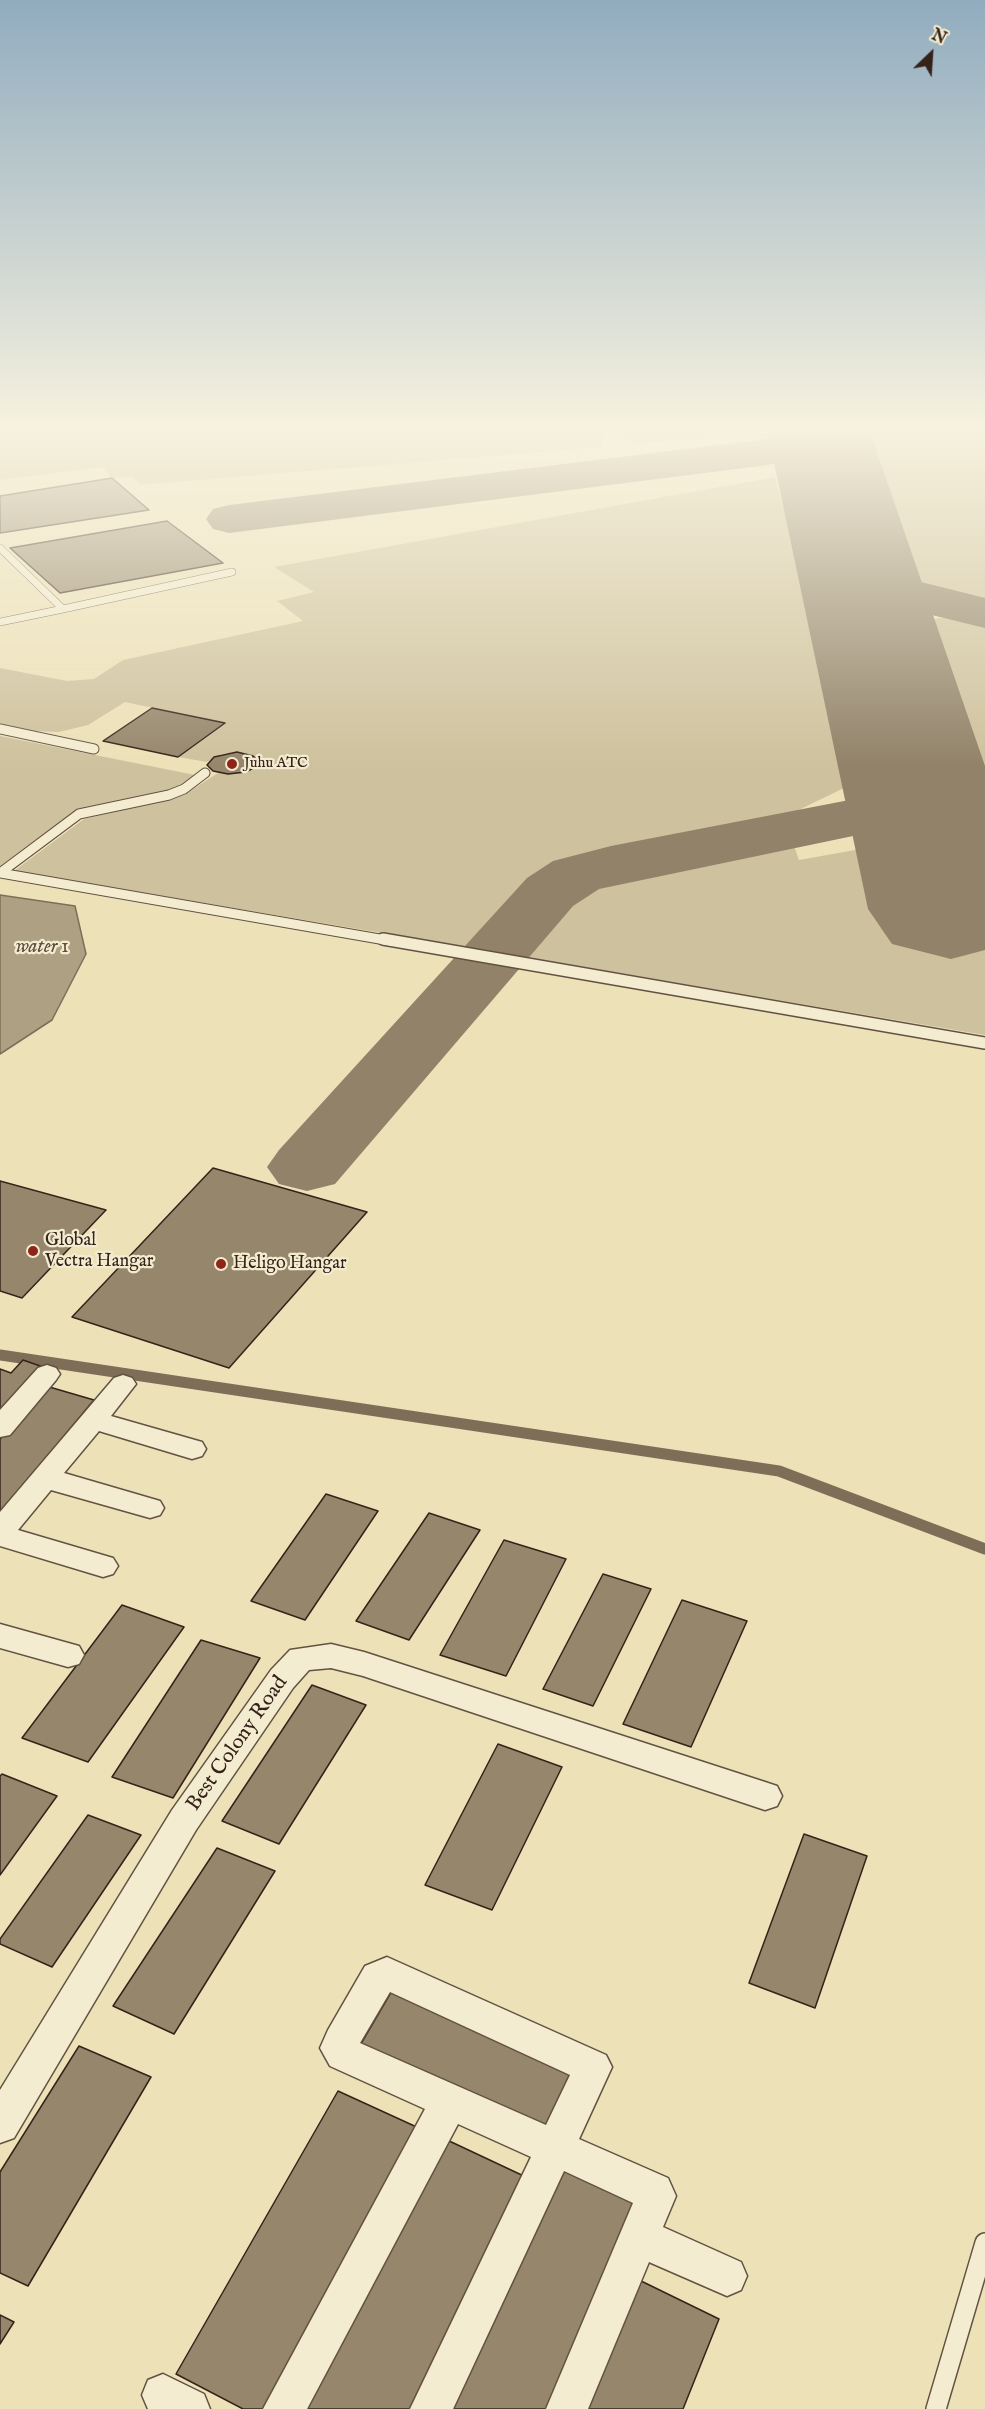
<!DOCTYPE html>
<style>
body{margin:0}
#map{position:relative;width:985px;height:2409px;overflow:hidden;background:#ede1b8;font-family:"IM FELL English",serif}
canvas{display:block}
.north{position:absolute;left:901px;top:24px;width:60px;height:60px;-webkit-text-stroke:4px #f3ecd1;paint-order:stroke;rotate:25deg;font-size:16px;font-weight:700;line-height:24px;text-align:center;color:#35231a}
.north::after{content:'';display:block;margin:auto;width:21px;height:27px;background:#35231a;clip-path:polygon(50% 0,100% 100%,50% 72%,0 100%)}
</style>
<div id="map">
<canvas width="985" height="2409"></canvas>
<div class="north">N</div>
</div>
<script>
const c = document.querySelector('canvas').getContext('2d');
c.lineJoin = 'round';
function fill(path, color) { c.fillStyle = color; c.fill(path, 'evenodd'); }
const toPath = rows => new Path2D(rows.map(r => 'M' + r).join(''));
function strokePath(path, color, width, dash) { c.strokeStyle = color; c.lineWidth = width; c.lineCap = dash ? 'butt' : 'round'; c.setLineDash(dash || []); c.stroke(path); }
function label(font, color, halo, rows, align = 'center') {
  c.font = font + ' "IM FELL English",serif'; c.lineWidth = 4.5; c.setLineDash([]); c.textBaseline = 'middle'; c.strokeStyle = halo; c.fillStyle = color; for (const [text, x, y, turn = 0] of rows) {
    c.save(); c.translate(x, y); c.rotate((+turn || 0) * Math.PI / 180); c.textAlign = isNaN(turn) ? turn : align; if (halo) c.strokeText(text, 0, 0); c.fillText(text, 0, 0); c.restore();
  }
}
const green = toPath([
 [0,429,601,429,603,436,602,447,140,485,133,477,112,478,103,467,0,480],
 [615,429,714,429,721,437,633,444],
 [861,429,985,429,985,603,922,587,899,572,894,564,852,440],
 [775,477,853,760,853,779,844,788,782,818,575,859,546,868,535,875,471,948,14,871,84,819,184,795,218,773,237,774,253,769,258,760,253,756,237,752,221,754,207,762,178,757,224,723,125,702,88,725,59,732,34,731,0,724,0,668,67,681,94,679,123,660,303,621,277,601,314,592,274,567],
 [939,618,985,621,985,831,979,826,946,700,959,696,956,683,935,676,918,628,920,622],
 [0,736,195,775,172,790,72,813,0,866],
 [791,837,799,860,878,846,895,918,985,920,985,1035,505,954,572,886,613,870]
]);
const water = toPath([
 [0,895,75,906,86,954,52,1020,0,1054,0,895]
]);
const stream = toPath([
 [0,1355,779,1471,985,1549]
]);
const taxiway = toPath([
 [790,429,838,429,832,438,808,455,768,465,229,533,213,529,206,519,213,509,229,505,768,439,779,437,790,429],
 [858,559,875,564,901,577,985,598,985,628,866,599,841,584,834,574,841,564,858,559],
 [922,786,944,791,953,804,944,817,599,889,573,906,335,1184,307,1191,279,1184,267,1167,279,1150,527,878,553,861,611,846,922,786],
 [940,851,985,858,985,898,917,884,908,870,917,856,940,851]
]);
const runway = toPath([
 [767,429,869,429,985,766,985,950,951,959,892,944,868,909,767,429]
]);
const building = toPath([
 [112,478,149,510,0,533,0,496,112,478],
 [167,521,223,563,60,593,10,548,167,521],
 [152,708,225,723,178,757,103,741,152,708],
 [237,752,253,756,258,760,257,766,246,772,228,774,213,771,207,765,214,757,237,752],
 [213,1168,367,1212,229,1368,72,1317,213,1168],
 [0,1181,106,1210,22,1298,0,1291,0,1181],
 [23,1360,46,1368,0,1420,0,1369,11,1373,23,1360],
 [46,1386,94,1400,0,1513,0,1439,46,1386],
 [326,1494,378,1511,305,1620,251,1601,326,1494],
 [429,1513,480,1530,409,1640,356,1621,429,1513],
 [504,1540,566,1559,506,1676,440,1655,504,1540],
 [603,1574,651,1589,593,1706,543,1689,603,1574],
 [682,1600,747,1621,691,1747,623,1724,682,1600],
 [122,1605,184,1627,88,1762,22,1738,122,1605],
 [201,1640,260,1658,173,1798,112,1777,201,1640],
 [312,1685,366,1705,279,1844,222,1821,312,1685],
 [498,1744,562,1767,492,1910,425,1885,498,1744],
 [2,1774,57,1796,0,1875,0,1776,2,1774],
 [88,1815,141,1835,52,1967,0,1944,0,1939,88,1815],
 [804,1834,867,1856,815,2008,749,1983,804,1834],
 [217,1848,275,1871,174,2034,113,2006,217,1848],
 [397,1982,578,2064,544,2134,359,2047,397,1982],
 [79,2046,151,2077,28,2286,0,2273,0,2172,79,2046],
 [338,2091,421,2129,275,2409,243,2409,176,2374,338,2091],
 [445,2139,528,2178,418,2409,303,2409,445,2139],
 [558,2163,642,2203,552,2409,442,2409,558,2163],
 [637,2279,719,2319,683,2409,582,2409,637,2279],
 [0,2315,14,2322,0,2344,0,2315]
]);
const serviceFar3 = toPath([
 [0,548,63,609,0,622],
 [63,609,232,572]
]);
const serviceFar2 = toPath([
 [0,729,94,749],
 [0,873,391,941],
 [0,873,79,814,169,795,184,789,205,773]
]);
const serviceFar1 = toPath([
 [383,939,985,1043]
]);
const service = toPath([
 [936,2409,985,2243]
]);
const minor = toPath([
 [47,1365,56,1368,60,1374,56,1380,10,1435,0,1437,0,1410,38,1368,47,1365],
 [123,1375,132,1378,136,1384,111,1416,202,1442,206,1449,202,1456,192,1459,99,1431,64,1473,160,1501,164,1508,160,1515,150,1518,51,1490,18,1530,113,1558,118,1566,113,1574,103,1577,0,1546,0,1512,114,1378,123,1375],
 [0,1624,79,1646,84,1655,79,1664,68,1667,0,1648,0,1624],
 [331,1644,364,1652,765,1782,777,1786,782,1796,777,1806,765,1810,363,1676,331,1668,309,1670,293,1688,196,1830,14,2138,0,2143,0,2090,172,1810,271,1670,290,1650,331,1644],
 [387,1957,606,2055,612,2067,579,2139,668,2178,676,2196,663,2227,741,2262,747,2276,741,2290,727,2296,649,2262,588,2409,546,2409,633,2203,564,2171,453,2409,410,2409,531,2157,458,2124,307,2409,263,2409,425,2109,330,2066,320,2048,328,2030,365,1966,387,1957],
 [390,1992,570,2075,546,2125,360,2043,390,1992],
 [163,2374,204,2394,210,2409,148,2409,142,2395,148,2380,163,2374]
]);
const markers = [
 [232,764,6,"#8f2418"],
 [33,1251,6,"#8f2418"],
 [221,1264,6,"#8f2418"]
];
const farPoinames = [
 ["Juhu ATC",244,764]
];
const poiNames = [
 ["Global",45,1241],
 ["Vectra Hangar",45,1262],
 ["Heligo Hangar",233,1264]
];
const waterNames = [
 ["water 1",42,948]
];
const nearStreetnames = [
 ["Best Colony Road",238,1744,-55]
];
fill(green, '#cec19d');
fill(water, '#aea082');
strokePath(water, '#7e6e58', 1.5);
strokePath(stream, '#7e6e58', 11);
fill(taxiway, '#918269');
fill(runway, '#918269');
fill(building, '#95866c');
strokePath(building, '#35231a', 1.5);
strokePath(serviceFar3, '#635242', 8);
strokePath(serviceFar2, '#635242', 11);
strokePath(serviceFar1, '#635242', 14);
strokePath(service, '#635242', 22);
strokePath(minor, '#635242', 3);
strokePath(serviceFar3, '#f3ecd1', 7);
strokePath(serviceFar2, '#f3ecd1', 9);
strokePath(serviceFar1, '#f3ecd1', 11);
strokePath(service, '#f3ecd1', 19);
fill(minor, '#f3ecd1');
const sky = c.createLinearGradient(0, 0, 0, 766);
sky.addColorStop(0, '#91acbf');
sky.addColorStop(0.56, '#f7f2df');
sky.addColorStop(1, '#f7f2df00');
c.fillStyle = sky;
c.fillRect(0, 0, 985, 766);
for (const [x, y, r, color] of markers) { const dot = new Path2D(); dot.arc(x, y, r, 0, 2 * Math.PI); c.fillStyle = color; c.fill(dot); strokePath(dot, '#f3ecd1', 2); }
label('15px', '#35231a', '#f3ecd1', farPoinames, 'left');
label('18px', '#35231a', '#f3ecd1', poiNames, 'left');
label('italic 20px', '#5f4f3e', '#f3ecd1', waterNames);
label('21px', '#35231a', '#f3ecd1', nearStreetnames);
</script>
